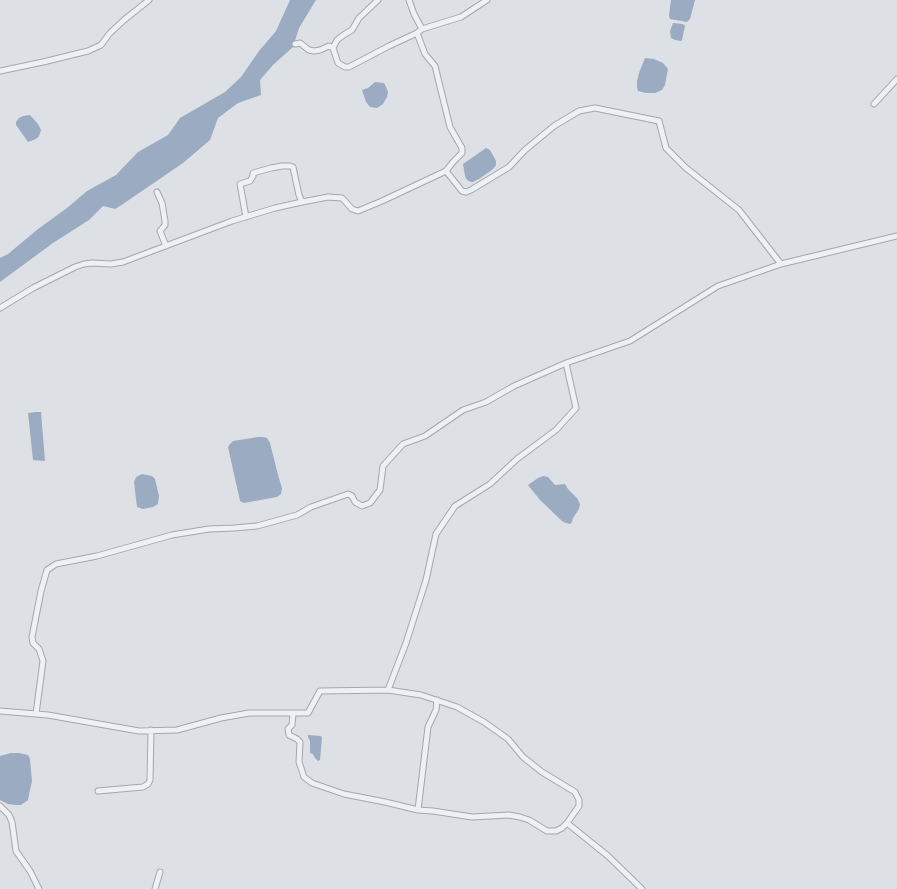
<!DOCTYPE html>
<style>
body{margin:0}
canvas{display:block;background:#dde0e5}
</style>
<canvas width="897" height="889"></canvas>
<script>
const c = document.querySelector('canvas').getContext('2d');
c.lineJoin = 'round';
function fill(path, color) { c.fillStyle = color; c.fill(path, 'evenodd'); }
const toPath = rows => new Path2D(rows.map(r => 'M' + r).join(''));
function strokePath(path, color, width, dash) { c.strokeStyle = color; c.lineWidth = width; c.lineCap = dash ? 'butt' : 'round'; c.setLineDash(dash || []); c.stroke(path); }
const water = toPath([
 [290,0,316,0,299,28,293,47,273,65,260,80,261,95,238,103,218,118,210,140,183,163,123,204,115,209,103,206,89,220,53,243,0,282,0,258,8,254,38,229,67,208,87,191,116,175,138,152,168,135,180,118,225,92,241,77,259,51,276,31],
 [671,0,695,0,690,19,687,22,670,19,669,16],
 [673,23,683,24,685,26,682,40,681,41,675,40,671,38,670,31],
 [645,58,654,59,663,63,668,69,665,85,662,90,655,93,646,93,638,91,637,87,637,81,639,73],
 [375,82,384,83,386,87,388,92,387,97,383,104,377,108,370,107,366,102,362,90,368,88],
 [30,115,38,124,41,130,39,136,36,139,28,142,16,125,16,122,19,118,23,116],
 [486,148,490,150,496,161,496,165,493,169,479,179,473,182,471,182,467,180,465,176,463,164],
 [36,412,41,412,45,461,33,460,28,413],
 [258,437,263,437,267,438,270,443,278,475,282,488,281,494,277,497,244,503,240,501,228,447,230,444,233,441],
 [142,474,152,476,155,479,159,496,158,504,153,507,143,509,137,507,134,482,136,477],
 [543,476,548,477,555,485,565,484,568,489,577,498,580,504,579,509,573,518,572,522,570,524,566,523,562,521,540,500,528,485,538,478],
 [308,735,321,736,322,738,320,760,318,761,315,758,313,754,310,753,310,741,308,737],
 [11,753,19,753,28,755,30,759,32,781,30,790,28,800,21,805,16,805,8,804,0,800,0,756]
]);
const street = toPath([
 [409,0,414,14,422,29],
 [295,44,300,43,309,50,314,51,320,50,329,46,333,48,338,63,345,67,349,67,389,46,417,33],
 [333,48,337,40,345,34,352,30,359,18,378,0],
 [0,71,43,62,88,51,101,45,110,33,124,20,149,0],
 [874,104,897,79],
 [446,171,462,191,466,192,471,190,509,167,525,150,554,126,579,111,595,108,659,121,666,148,686,168,739,210,781,264],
 [157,192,162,203,165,221,165,225,160,231,166,246],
 [246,217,240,184,250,181,253,176,253,173,271,168,282,166,290,166,293,167,299,195,302,202],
 [0,308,33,288,75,267,84,264,92,263,111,264,123,262,232,221,275,208,302,202,328,197,342,198,352,209,358,211,382,201,446,171,453,162,462,153,462,148,450,127,435,66,425,54,417,33,422,29,461,17,487,0],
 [388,690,406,643,426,580,436,534,455,506,490,484,517,459,556,430,576,408,566,363,630,341,718,286,781,264,897,236],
 [0,711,48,715,139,731,177,730,221,718,249,713,308,713,320,691,388,690,421,695,457,707,484,722,508,739,523,757,542,772,575,792,579,800,579,806,567,823,608,856,642,889],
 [36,714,43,661,39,649,33,643,32,637,41,591,47,570,56,564,97,556,172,535,209,529,234,528,257,526,297,515,311,507,348,494,352,496,355,502,362,506,370,503,380,490,383,466,403,444,425,436,463,410,486,402,514,386,566,363],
 [293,714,292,725,288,729,289,735,297,739,300,742,299,762,304,777,312,783,344,794,385,802,418,810,428,727,436,710,437,700],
 [98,791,143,787,148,784,150,780,151,730],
 [0,806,9,815,12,822,16,851,30,871,39,889],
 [418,810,433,811,472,817,509,815,520,817,529,820,547,831,556,831,562,828,567,823],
 [155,889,160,872]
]);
fill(water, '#9bacc2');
strokePath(street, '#a3a7ae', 7);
strokePath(street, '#eff0f4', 5);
</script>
